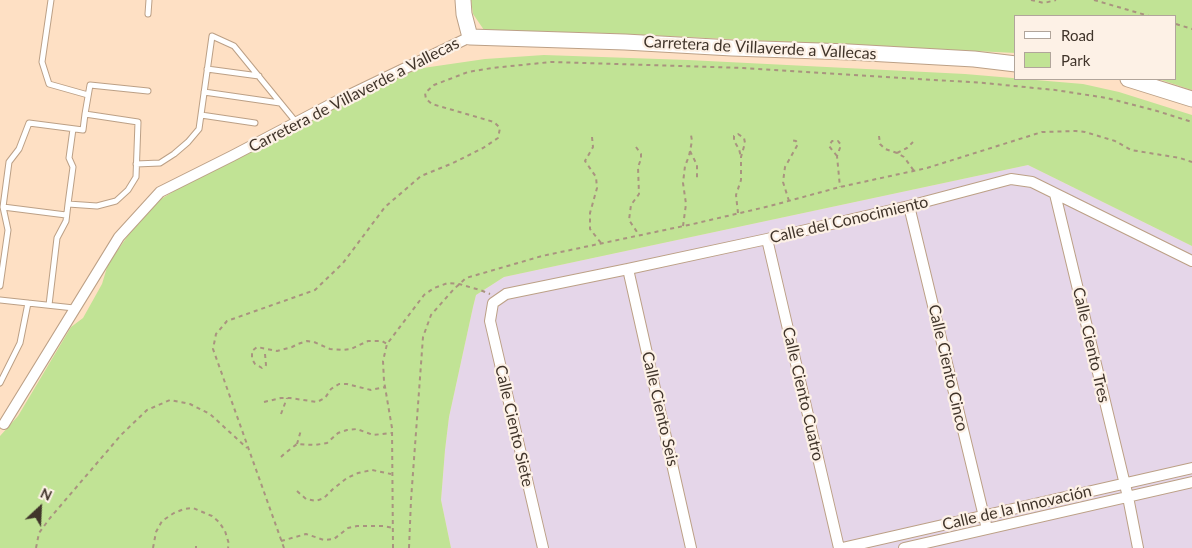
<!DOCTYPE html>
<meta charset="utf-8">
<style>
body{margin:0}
#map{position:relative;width:1192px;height:548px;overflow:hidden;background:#fee0c4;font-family:Lato,sans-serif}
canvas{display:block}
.legend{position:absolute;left:1014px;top:15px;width:162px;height:65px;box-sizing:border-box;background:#fdf1e6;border:1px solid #b1a59b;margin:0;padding:6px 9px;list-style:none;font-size:15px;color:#40342a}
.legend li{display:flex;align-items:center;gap:10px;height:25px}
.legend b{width:25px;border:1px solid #b1a59b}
.north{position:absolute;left:15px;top:483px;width:50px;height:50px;-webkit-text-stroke:4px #fdf1e6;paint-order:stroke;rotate:25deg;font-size:14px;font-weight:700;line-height:20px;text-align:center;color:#40342a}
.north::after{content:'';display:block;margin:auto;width:18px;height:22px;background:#40342a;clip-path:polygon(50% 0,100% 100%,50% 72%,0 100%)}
</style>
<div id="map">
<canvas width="1192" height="548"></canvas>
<ul class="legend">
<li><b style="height:6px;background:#fff"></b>Road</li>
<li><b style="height:14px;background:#c1e395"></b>Park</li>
</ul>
<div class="north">N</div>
</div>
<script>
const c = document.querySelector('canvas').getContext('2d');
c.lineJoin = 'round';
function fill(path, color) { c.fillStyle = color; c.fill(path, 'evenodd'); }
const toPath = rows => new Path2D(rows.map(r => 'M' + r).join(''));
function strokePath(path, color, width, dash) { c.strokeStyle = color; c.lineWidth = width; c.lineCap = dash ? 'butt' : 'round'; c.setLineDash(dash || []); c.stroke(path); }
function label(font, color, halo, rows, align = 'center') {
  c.font = font + ' Lato,sans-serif'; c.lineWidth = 4.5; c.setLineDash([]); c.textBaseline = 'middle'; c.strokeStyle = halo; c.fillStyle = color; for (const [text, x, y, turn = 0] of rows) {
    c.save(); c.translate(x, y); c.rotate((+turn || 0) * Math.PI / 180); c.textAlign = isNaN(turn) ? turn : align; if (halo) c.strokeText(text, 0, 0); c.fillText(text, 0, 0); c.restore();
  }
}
const commercial = toPath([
 [1028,165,1192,246,1192,548,451,548,441,500,445,450,449,417,473,307,476,295,504,277]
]);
const green = toPath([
 [471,0,1192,0,1192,90,1158,79,1176,79,1176,16,1016,16,1016,53,603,33,484,30,473,14],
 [544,55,688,60,965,74,1083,84,1119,92,1192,115,1192,246,1028,165,504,277,476,295,473,307,449,417,445,450,441,500,451,548,0,548,0,436,18,416,71,327,83,318,102,284,108,264,136,224,161,199,189,182,249,150,393,78,423,68,485,59]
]);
const path = toPath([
 [1031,0,1044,3,1056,0],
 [1094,0,1149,16],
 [1176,24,1192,29],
 [879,136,880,144,885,149,897,153,904,157,914,171],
 [592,137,593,147,585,161,596,177,597,188,590,213,590,229,601,243],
 [636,147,641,154,641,159,638,167,639,194,631,205,629,220,639,235],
 [690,151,697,165,697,181],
 [897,153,907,148,913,142],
 [837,156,829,146,832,141,838,141,841,145,837,156,840,187],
 [789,201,783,182,785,167,798,144,796,141,791,140],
 [738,213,736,195,741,180,741,157,745,143,744,138,738,134,734,136,734,141,739,149,741,157],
 [683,226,686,204,683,183,685,166,689,156,692,141,691,135],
 [265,354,266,365,265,367,262,368,255,364,252,359,252,351,257,347,277,351,292,347,298,344,307,341,314,342,330,349,343,350,351,349,368,341,382,341,387,344],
 [264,402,281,398,290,398,317,402,325,398,331,389,339,384,347,384,371,390,385,387],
 [281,414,287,398],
 [297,444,301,430],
 [281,457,284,454,297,444,315,445,327,443,338,433,347,430,357,429,373,435,391,433],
 [297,491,306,499,316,501,324,498,333,489,347,478,358,473,372,470,391,474],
 [281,541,306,534,324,540,334,539,348,528,357,526,383,526,394,528],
 [196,546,196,548],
 [36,548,39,533,50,518,121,435,147,410,170,400,190,404,210,414,247,448],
 [153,548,156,532,162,521,174,513,184,509,193,508,212,516,219,522,225,531,229,544,228,548],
 [284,548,213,349,216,334,227,321,315,290,343,263,385,207,421,176,453,163,483,148,498,138,500,128,494,122,432,104,426,99,425,93,434,85,468,72,492,68,551,62,743,68,984,83,1055,90,1107,98,1157,111,1192,122],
 [393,548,392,428,384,381,383,361,387,344,424,295,434,288,448,283,459,284,480,290,490,294],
 [409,548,411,500,423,337,431,315,454,289,466,278,542,256,693,224,770,206,840,187,927,168,1042,132,1076,131,1085,132,1115,141,1131,150,1180,158,1192,162]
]);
const service = toPath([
 [51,0,42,62,49,84,88,95],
 [148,14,149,0],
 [207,69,259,76],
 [204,92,280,103],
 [85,114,90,85,148,91],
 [201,115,255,123],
 [136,164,160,163,174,154,188,142,199,129,212,36,234,46,296,122],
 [3,207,66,215],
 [0,286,8,230,3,207,9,162,19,149,29,123,83,130,85,114,138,122,136,177,128,190,116,201,97,206,68,204],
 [0,300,74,308],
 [49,305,57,238,66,221,68,204,73,167,69,158,73,129],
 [0,383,20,343,28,303]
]);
const minor = toPath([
 [1055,194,1128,497,1138,548],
 [909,206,987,529],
 [767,239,839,548],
 [628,269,691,548],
 [4,424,119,237,160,192,232,156,339,100,470,37],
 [543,548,490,321,493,303,506,294,628,269,767,239,909,206,1011,179,1032,182,1192,261],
 [842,548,1192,468],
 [904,548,1192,482]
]);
const secondary = toPath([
 [463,0,464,14,470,37,625,42,732,48,849,52,974,59,1016,64],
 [1128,79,1192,99]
]);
const streetNames = [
 ["Carretera de Villaverde a Vallecas",760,48,3],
 ["Carretera de Villaverde a Vallecas",354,95,-27],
 ["Calle del Conocimiento",849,220,-13],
 ["Calle Ciento Tres",1091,345,77],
 ["Calle Ciento Cinco",948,368,77],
 ["Calle Ciento Cuatro",803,394,77],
 ["Calle Ciento Seis",660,409,77],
 ["Calle Ciento Siete",514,426,77],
 ["Calle de la Innovación",1017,508,-13]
];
fill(commercial, '#e5d6e9');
fill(green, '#c1e395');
strokePath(service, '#bca086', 7);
strokePath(minor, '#bca086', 12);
strokePath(secondary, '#bca086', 17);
strokePath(path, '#a9937f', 2, [4, 4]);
strokePath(service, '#fff', 5);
strokePath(minor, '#fff', 10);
strokePath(secondary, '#fff', 15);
label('16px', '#40342a', '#fdf1e6', streetNames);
</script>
